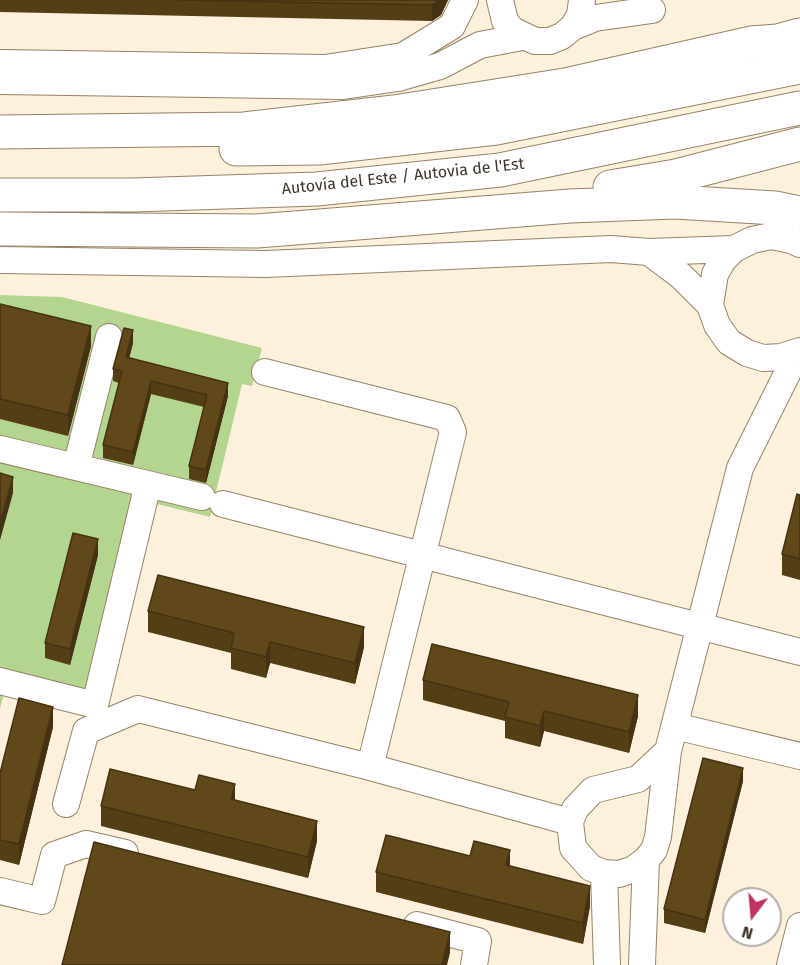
<!DOCTYPE html>
<meta charset="utf-8">
<style>
body{margin:0}
#map{position:relative;width:800px;height:965px;overflow:hidden;background:#fdf1dd;font-family:"Fira Sans",sans-serif}
canvas{display:block}
.north{position:absolute;left:722px;top:887px;width:60px;height:60px;box-sizing:border-box;background:#fff;border:2px solid #b1aea9;border-radius:50%;rotate:196deg;font-size:16px;font-weight:700;line-height:24px;text-align:center;color:#3d3529}
.north::after{content:'';display:block;margin:auto;width:21px;height:27px;background:#bf315f;clip-path:polygon(50% 0,100% 100%,50% 72%,0 100%)}
</style>
<div id="map">
<canvas width="800" height="965"></canvas>
<div class="north">N</div>
</div>
<script>
const c = document.querySelector('canvas').getContext('2d');
c.lineJoin = 'round';
function fill(path, color) { c.fillStyle = color; c.fill(path, 'evenodd'); }
const toPath = rows => new Path2D(rows.map(r => 'M' + r).join(''));
function strokePath(path, color, width, dash) { c.strokeStyle = color; c.lineWidth = width; c.lineCap = dash ? 'butt' : 'round'; c.setLineDash(dash || []); c.stroke(path); }
function label(font, color, halo, rows, align = 'center') {
  c.font = font + ' "Fira Sans",sans-serif'; c.lineWidth = 6; c.setLineDash([]); c.textBaseline = 'middle'; c.strokeStyle = halo; c.fillStyle = color; for (const [text, x, y, turn = 0] of rows) {
    c.save(); c.translate(x, y); c.rotate((+turn || 0) * Math.PI / 180); c.textAlign = isNaN(turn) ? turn : align; if (halo) c.strokeText(text, 0, 0); c.fillText(text, 0, 0); c.restore();
  }
}
const green = toPath([
 [0,295,62,297,262,348,252,386,242,384,210,517,157,504,104,718,4,693,0,709]
]);
const minor = toPath([
 [500,0,505,21,512,30,535,41,550,41,562,36,573,27,580,15,582,0],
 [573,27,595,18,652,10],
 [0,63,325,68,403,56,452,26,465,0],
 [0,81,343,86,398,78,440,66,480,45,522,37],
 [800,244,791,240,771,236,752,240,734,249,723,260,715,274,710,305,717,325,729,342,747,353,763,358,781,357,800,351],
 [649,252,681,276,710,305],
 [0,260,266,264,611,249,649,252,734,249],
 [265,372,447,418,453,432,370,767],
 [0,449,202,497],
 [76,467,109,337],
 [223,504,800,652],
 [0,681,95,705,148,484],
 [675,726,800,756],
 [668,751,638,779,593,790,575,809,570,822,573,848,591,868,604,873,619,874,634,869,646,860,654,850,658,837,668,751,740,468,798,352],
 [66,804,86,731,138,709,370,767,570,822],
 [604,873,607,965],
 [0,891,42,901,54,855,86,844,125,853],
 [417,925,478,941,474,965],
 [642,965,646,860],
 [790,965,800,926]
]);
const highway = toPath([
 [0,132,244,129,394,112,565,85,751,43,778,41,800,35],
 [236,149,319,148,496,128,800,67],
 [610,187,676,176,800,144],
 [0,195,133,195,317,189,500,170,800,108],
 [0,229,257,231,570,206,675,202,775,208,800,213]
]);
const wall = toPath([
 [0,0,448,0,441,15,432,21,0,12],
 [0,304,91,346,68,436,0,419],
 [133,343,129,358,228,396,206,483,189,479,189,466,204,407,151,394,133,465,103,458,103,445,119,383,113,381,113,369],
 [800,495,800,580,782,575,782,554],
 [98,555,70,665,45,658,45,643],
 [148,611,364,647,355,684,270,663,266,678,231,669,231,653,148,632],
 [423,680,638,716,629,753,544,731,540,747,505,738,505,721,423,700],
 [53,727,19,865,0,860,0,773],
 [743,781,705,933,664,923,664,909],
 [235,800,317,841,308,878,101,826,101,806],
 [510,866,590,906,583,944,376,892,376,872]
]);
const shadedWall = toPath([
 [440,0,448,0,441,15,432,21,432,5],
 [91,326,91,346,68,436,68,415],
 [133,330,133,343,126,370,126,357],
 [151,381,151,394,133,465,133,452],
 [228,383,228,396,206,483,206,470],
 [13,477,13,493,0,540,0,524],
 [98,539,98,555,70,665,70,649],
 [364,627,364,647,355,684,355,663],
 [270,642,270,663,266,678,266,657],
 [638,695,638,716,629,753,629,732],
 [53,707,53,727,19,865,19,844],
 [544,711,544,731,540,747,540,726],
 [743,768,743,781,705,933,705,920],
 [235,784,235,804,231,799],
 [317,821,317,841,308,878,308,857],
 [510,850,510,870,506,865],
 [590,886,590,906,583,944,583,923],
 [450,932,450,953,447,965,442,965]
]);
const building = toPath([
 [179,0,440,0,432,5,179,0],
 [0,304,91,326,68,415,0,399,0,304],
 [124,328,133,330,126,357,228,383,206,470,189,466,207,395,151,381,133,452,103,445,122,371,113,369,124,328],
 [0,473,13,477,0,524,0,473],
 [797,494,800,495,800,559,782,554,797,494],
 [73,533,98,539,70,649,45,643,73,533],
 [158,575,364,627,355,663,270,642,266,657,231,648,234,633,148,611,158,575],
 [432,644,638,695,629,732,544,711,540,726,505,717,509,702,423,680,432,644],
 [19,698,53,707,19,844,0,840,0,773,19,698],
 [703,758,743,768,705,920,664,909,703,758],
 [110,769,195,790,199,775,235,784,231,799,317,821,308,857,101,806,110,769],
 [386,835,470,856,474,841,510,850,506,865,590,886,583,923,376,872,386,835],
 [94,842,450,932,442,965,62,965,94,842]
]);
const streetNames = [
 ["Autovía del Este / Autovia de l'Est",403,177,-6]
];
fill(green, '#b4d590');
strokePath(minor, '#968366', 28);
strokePath(highway, '#968366', 35);
strokePath(minor, '#fff', 26);
strokePath(highway, '#fff', 33);
fill(wall, '#533e16');
fill(shadedWall, '#443212');
fill(building, '#61481a');
strokePath(building, '#443212', 1.5);
label('16px', '#3d3529', '#fff', streetNames);
</script>
